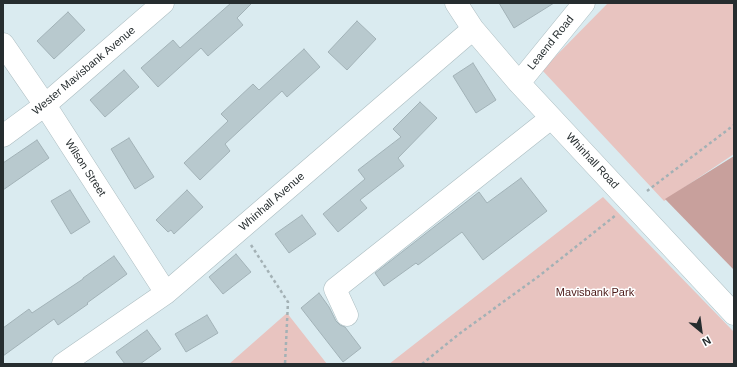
<!DOCTYPE html>
<style>
body{margin:0}
#map{position:relative;width:737px;height:367px;overflow:hidden;background:#daebf0;font-family:Helvetica,sans-serif}
canvas{display:block}
.frame{position:absolute;inset:0;border:4px solid #262d2f;pointer-events:none}
.north{position:absolute;left:681px;top:311px;width:40px;height:40px;-webkit-text-stroke:3px #fff;paint-order:stroke;rotate:151deg;font-size:11px;font-weight:700;line-height:16px;text-align:center;color:#262d2f}
.north::after{content:'';display:block;margin:auto;width:14px;height:18px;background:#262d2f;clip-path:polygon(50% 0,100% 100%,50% 72%,0 100%)}
</style>
<div id="map">
<canvas width="737" height="367"></canvas>
<div class="frame"></div>
<div class="north">N</div>
</div>
<script>
const c = document.querySelector('canvas').getContext('2d');
c.lineJoin = 'round';
function fill(path, color) { c.fillStyle = color; c.fill(path, 'evenodd'); }
const toPath = rows => new Path2D(rows.map(r => 'M' + r).join(''));
function strokePath(path, color, width, dash) { c.strokeStyle = color; c.lineWidth = width; c.lineCap = dash ? 'butt' : 'round'; c.setLineDash(dash || []); c.stroke(path); }
function label(font, color, halo, rows, align = 'center') {
  c.font = font + ' Helvetica,sans-serif'; c.lineWidth = 3; c.setLineDash([]); c.textBaseline = 'middle'; c.strokeStyle = halo; c.fillStyle = color; for (const [text, x, y, turn = 0] of rows) {
    c.save(); c.translate(x, y); c.rotate((+turn || 0) * Math.PI / 180); c.textAlign = isNaN(turn) ? turn : align; if (halo) c.strokeText(text, 0, 0); c.fillText(text, 0, 0); c.restore();
  }
}
const green = toPath([
 [608,3,734,3,734,154,664,201,542,70],
 [603,197,734,332,734,364,389,364],
 [287,313,327,364,229,364]
]);
const forest = toPath([
 [734,156,734,270,665,199]
]);
const building = toPath([
 [231,3,252,3,237,18,243,25,208,56,201,48,158,87,141,68,173,40,180,48,231,3],
 [499,3,554,3,514,28,499,3],
 [68,12,85,30,54,59,37,41,68,12],
 [357,21,376,39,347,70,328,52,357,21],
 [304,49,320,67,287,97,282,91,225,144,230,151,200,180,184,163,228,121,221,114,253,84,259,90,304,49],
 [473,63,496,100,476,113,453,76,473,63],
 [124,70,139,87,105,117,90,100,124,70],
 [420,102,437,118,398,158,404,166,360,200,367,208,338,232,323,214,365,179,358,170,401,137,393,129,420,102],
 [129,138,154,177,135,189,111,149,129,138],
 [37,140,49,158,3,190,3,163,37,140],
 [521,178,547,211,483,260,462,232,418,265,416,263,384,286,375,273,479,192,487,203,521,178],
 [70,190,90,222,71,234,51,201,70,190],
 [187,190,203,207,174,234,171,230,168,232,156,220,187,190],
 [302,215,316,234,289,253,275,234,302,215],
 [236,254,251,272,223,294,209,277,236,254],
 [114,256,127,274,87,303,88,304,58,325,54,319,3,356,3,328,29,309,32,313,83,279,83,278,114,256],
 [319,293,329,307,336,321,340,325,345,327,361,348,343,362,301,308,319,293],
 [207,315,218,333,186,352,175,334,207,315],
 [147,330,161,349,140,364,125,364,116,352,147,330]
]);
const path = toPath([
 [647,191,734,125],
 [251,245,288,302,285,364],
 [422,364,459,334,539,276,616,215]
]);
const minor = toPath([
 [456,3,473,29,519,83,734,314],
 [3,44,45,105,166,293],
 [519,83,584,3],
 [3,136,45,105,163,3],
 [347,315,335,289,551,118],
 [63,364,166,293,473,29]
]);
const streetNames = [
 ["Leaend Road",551,43,-51],
 ["Wester Mavisbank Avenue",84,71,-40],
 ["Whinhall Road",592,161,47],
 ["Wilson Street",85,168,57],
 ["Whinhall Avenue",272,202,-41]
];
const parkNames = [
 ["Mavisbank Park",595,293]
];
fill(green, '#e8c4c0');
fill(forest, '#c8a09c');
fill(building, '#b8c9ce');
strokePath(building, '#a2b2b7', 1);
strokePath(minor, '#acbdc1', 23);
strokePath(path, '#a3b1b5', 2.5, [3, 3]);
strokePath(minor, '#fff', 22);
label('11px', '#262d2f', '#fff', streetNames);
label('11px', '#4b1917', '#fff', parkNames);
</script>
